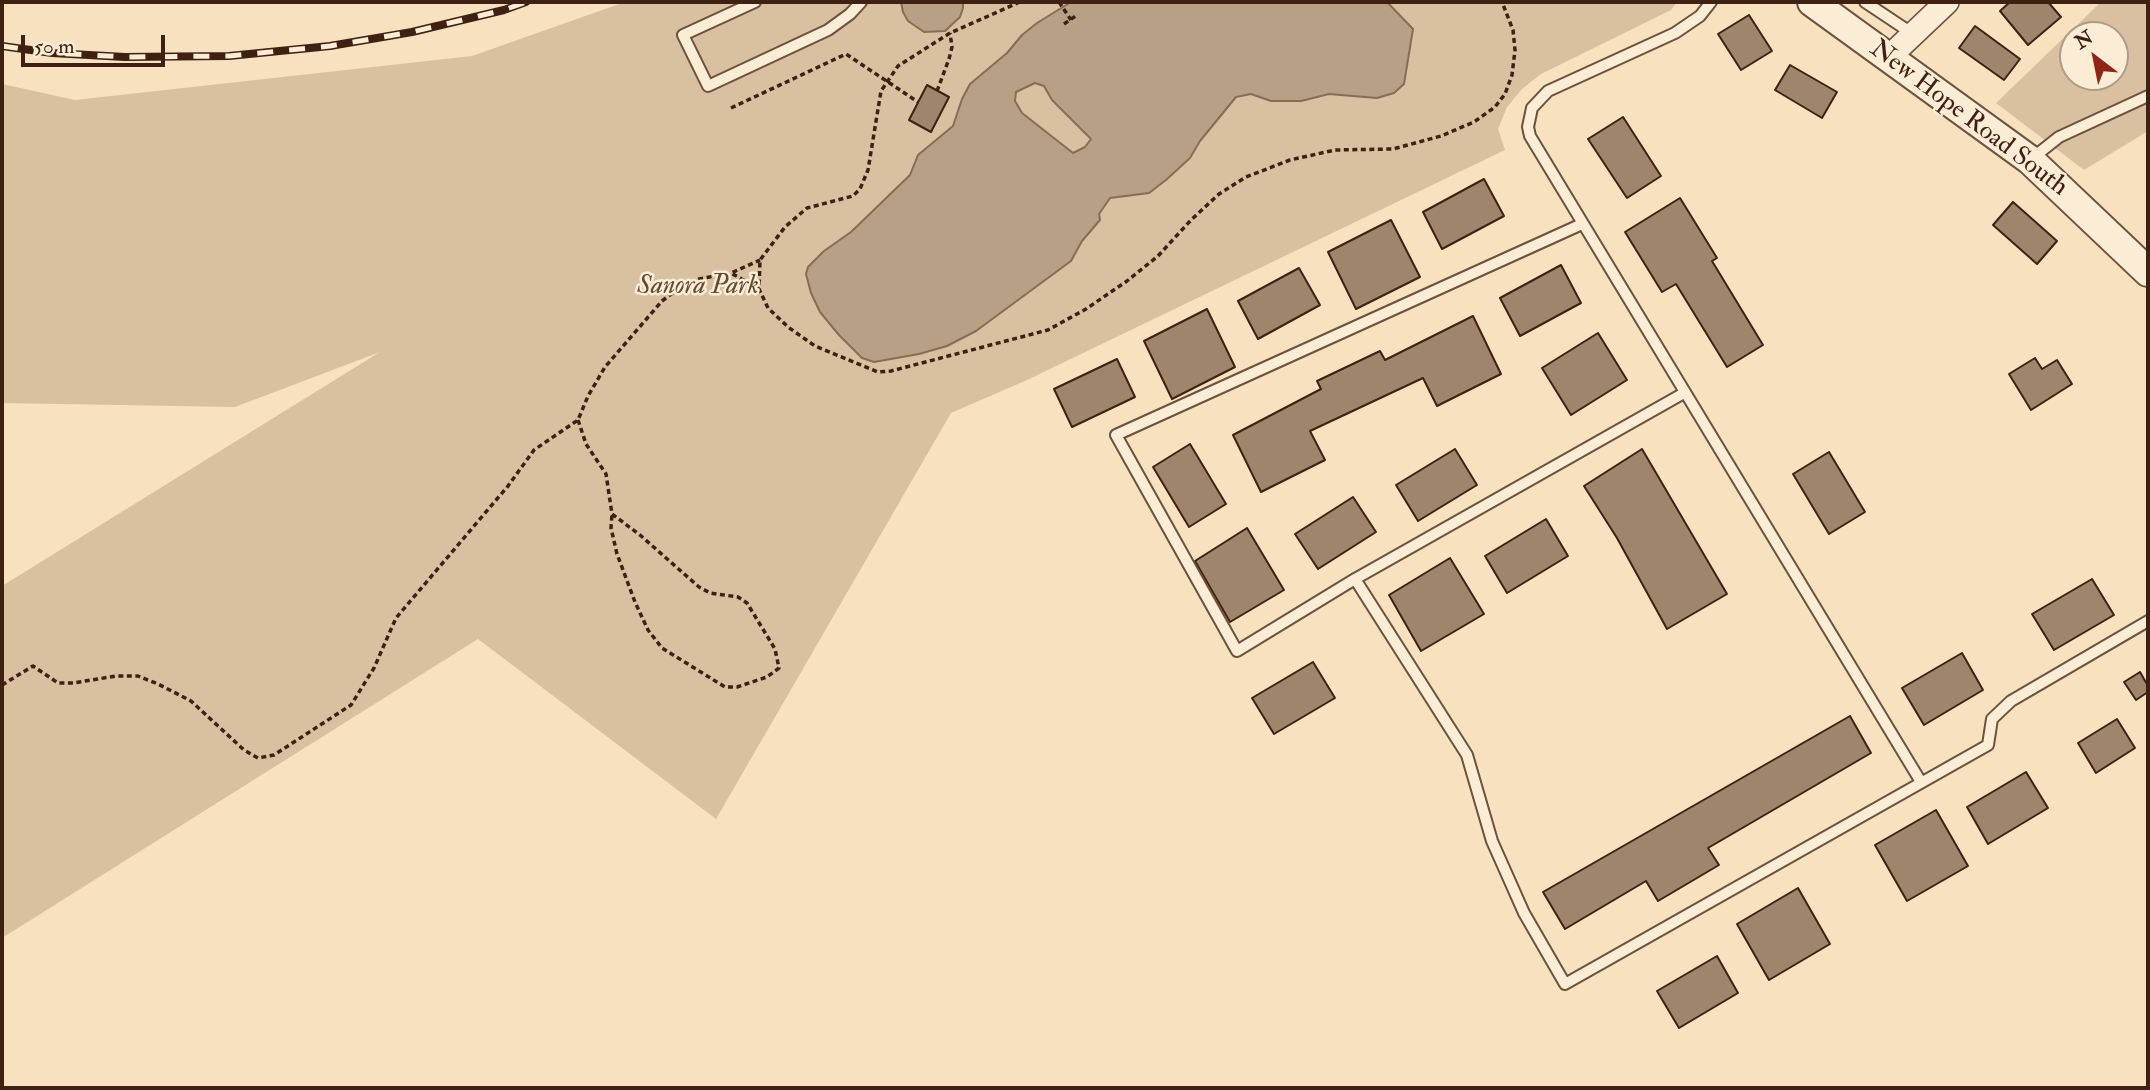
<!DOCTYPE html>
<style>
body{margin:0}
#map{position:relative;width:2150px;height:1090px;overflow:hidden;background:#f7e1be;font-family:"IM FELL Double Pica",serif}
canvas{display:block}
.frame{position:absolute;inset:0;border:4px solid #3e2112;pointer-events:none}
.north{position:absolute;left:2059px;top:21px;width:70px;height:70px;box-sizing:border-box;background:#faecd5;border:2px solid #af9b87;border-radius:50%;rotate:328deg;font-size:19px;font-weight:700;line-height:28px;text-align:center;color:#3e2112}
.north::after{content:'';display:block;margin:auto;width:24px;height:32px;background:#8f2418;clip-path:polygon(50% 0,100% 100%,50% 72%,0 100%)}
.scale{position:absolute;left:21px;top:35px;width:144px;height:32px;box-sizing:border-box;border:4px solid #3e2112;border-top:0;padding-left:9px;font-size:21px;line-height:24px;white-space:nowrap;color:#3e2112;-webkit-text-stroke:5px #faecd5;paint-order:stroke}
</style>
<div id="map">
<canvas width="2150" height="1090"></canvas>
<div class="frame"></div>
<div class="north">N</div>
<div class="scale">50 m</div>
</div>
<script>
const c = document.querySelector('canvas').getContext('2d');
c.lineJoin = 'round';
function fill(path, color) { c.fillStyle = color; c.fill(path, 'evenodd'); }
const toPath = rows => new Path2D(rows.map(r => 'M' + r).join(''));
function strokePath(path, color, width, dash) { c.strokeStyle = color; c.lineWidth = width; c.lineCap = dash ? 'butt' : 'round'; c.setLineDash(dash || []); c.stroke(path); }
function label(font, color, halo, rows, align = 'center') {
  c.font = font + ' "IM FELL Double Pica",serif'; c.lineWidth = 5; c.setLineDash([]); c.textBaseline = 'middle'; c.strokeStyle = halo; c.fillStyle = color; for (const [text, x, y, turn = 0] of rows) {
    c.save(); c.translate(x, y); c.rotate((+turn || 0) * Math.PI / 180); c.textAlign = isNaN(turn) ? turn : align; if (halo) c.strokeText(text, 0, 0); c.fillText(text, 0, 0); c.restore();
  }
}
const green = toPath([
 [625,2,1677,2,1671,10,1541,74,1522,89,1507,107,1498,129,1505,150,1027,380,951,413,716,819,478,639,2,938,2,586,380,352,235,407,2,403,2,84,75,100,472,56],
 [2101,2,2148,2,2148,131,2084,170,1996,103],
 [2073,35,2115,35,2115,77,2073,77]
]);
const water = toPath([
 [901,2,963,2,963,8,960,17,945,31,924,32,908,21,903,12,901,2],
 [1071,2,1387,2,1413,29,1404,84,1394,93,1377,98,1329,94,1301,101,1271,101,1251,94,1236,97,1200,141,1190,158,1166,180,1149,193,1110,198,1099,214,1100,220,1082,241,1071,261,976,331,947,346,919,354,874,362,862,358,839,335,820,312,811,293,806,274,808,267,824,251,851,232,910,175,918,155,953,126,962,99,970,84,1007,53,1022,35,1037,23,1071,2],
 [1035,83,1044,86,1052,100,1091,139,1085,147,1073,153,1022,113,1015,101,1016,92,1035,83]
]);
const building = toPath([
 [2010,2,2048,2,2061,17,2028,45,2000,11,2010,2],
 [1749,15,1772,51,1741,70,1718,34,1749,15],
 [1975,26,2020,59,2004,80,1959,48,1975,26],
 [1790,65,1837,92,1822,118,1775,90,1790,65],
 [927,85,949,97,931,132,909,120,927,85],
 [1623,117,1661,176,1627,198,1588,139,1623,117],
 [1484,179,1504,216,1442,249,1423,212,1484,179],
 [1680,198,1717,258,1712,261,1763,345,1727,367,1676,284,1662,292,1625,232,1680,198],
 [2013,202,2057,241,2037,264,1993,225,2013,202],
 [1391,220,1420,277,1356,309,1328,252,1391,220],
 [1561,265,1581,303,1520,336,1500,298,1561,265],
 [1299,268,1320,305,1258,339,1238,301,1299,268],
 [1207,309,1235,367,1172,399,1144,341,1207,309],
 [1473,316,1501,374,1437,406,1423,378,1310,431,1325,460,1261,492,1233,435,1321,389,1317,381,1380,351,1385,360,1473,316],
 [1598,333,1627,380,1571,415,1542,368,1598,333],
 [2035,358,2042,369,2057,360,2072,384,2031,410,2009,374,2035,358],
 [1117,359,1135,397,1072,427,1054,389,1117,359],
 [1190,444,1226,504,1189,527,1153,467,1190,444],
 [1455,449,1477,485,1418,521,1396,485,1455,449],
 [1642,449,1727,594,1667,629,1617,538,1584,486,1642,449],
 [1829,452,1865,512,1829,534,1793,474,1829,452],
 [1353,497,1376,532,1318,569,1295,534,1353,497],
 [1546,519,1568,556,1507,593,1485,556,1546,519],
 [1247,528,1284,590,1230,622,1195,561,1247,528],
 [1450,558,1484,614,1421,651,1389,595,1450,558],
 [2092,579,2114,615,2054,650,2032,614,2092,579],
 [1962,653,1983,690,1924,725,1902,688,1962,653],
 [1313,662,1335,698,1274,734,1252,698,1313,662],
 [2140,672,2148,686,2148,692,2136,700,2124,682,2140,672],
 [1850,716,1871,753,1708,848,1719,865,1658,901,1646,881,1565,929,1543,892,1850,716],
 [2117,719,2135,748,2096,773,2078,743,2117,719],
 [2026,772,2048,808,1988,844,1967,807,2026,772],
 [1936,810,1968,866,1907,901,1875,845,1936,810],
 [1798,888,1830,944,1769,980,1737,924,1798,888],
 [1717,956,1738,993,1679,1028,1657,991,1717,956]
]);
const path = toPath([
 [1020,2,950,33,898,66,881,91,868,170,860,189,853,196,807,208,785,227,760,260,759,289,768,308,788,327,815,346,878,372,891,371,1048,330,1086,309,1127,281,1158,256,1191,220,1219,194,1246,177,1290,160,1335,150,1393,149,1441,136,1474,122,1495,107,1505,94,1512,75,1515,50,1513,30,1502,2],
 [1059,2,1071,20],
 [1064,24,1077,15],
 [937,91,949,59,952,47,950,33],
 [731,108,846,54,918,102],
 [759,289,731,273,760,260],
 [578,420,586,444,606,474,612,514,640,535,699,587,710,593,738,597,747,603,775,649,779,668,767,677,737,687,725,687,662,648,648,630,635,602,617,554,611,528,612,514],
 [2,685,33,666,58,683,73,683,116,676,138,676,158,684,191,701,244,750,258,758,274,755,351,705,374,668,396,618,508,486,534,450,578,420,588,396,605,367,662,301,678,289,699,279,731,273]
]);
const service = toPath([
 [755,2,683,35,708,86,828,30,850,14,861,2],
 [1711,2,1700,16,1675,33,1548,91,1532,108,1528,127,1530,136,1921,782],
 [1865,2,1913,34],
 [2030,160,2059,137,2148,96],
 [1582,224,1116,435,1237,651,1355,579,1684,393],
 [1355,579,1467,755,1492,841,1524,913,1565,984,1988,745,1992,719,2011,701,2148,621]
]);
const minor = toPath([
 [1889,57,1947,2]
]);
const tertiary = toPath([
 [1812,2,2030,160,2148,272]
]);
const rail = toPath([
 [2,46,52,53,125,57,229,56,330,46,412,32,504,10,526,2]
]);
const streetNames = [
 ["New Hope Road South",1968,119,37]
];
const parkNames = [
 ["Sanora Park",698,287]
];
fill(green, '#d8c0a1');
fill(water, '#b8a084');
strokePath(water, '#876d56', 2);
fill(building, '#9e856b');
strokePath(building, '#3e2112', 2);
strokePath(service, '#6c513d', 14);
strokePath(minor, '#6c513d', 26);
strokePath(tertiary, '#6c513d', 32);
strokePath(path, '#3e2112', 3.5, [5, 3.5]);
strokePath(service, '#faecd5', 10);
strokePath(minor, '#faecd5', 23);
strokePath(tertiary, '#faecd5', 28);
strokePath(rail, '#3e2112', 8);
strokePath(rail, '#faecd5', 5, [16]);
label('26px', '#3e2112', '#faecd5', streetNames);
label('italic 26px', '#644936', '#faecd5', parkNames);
</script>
